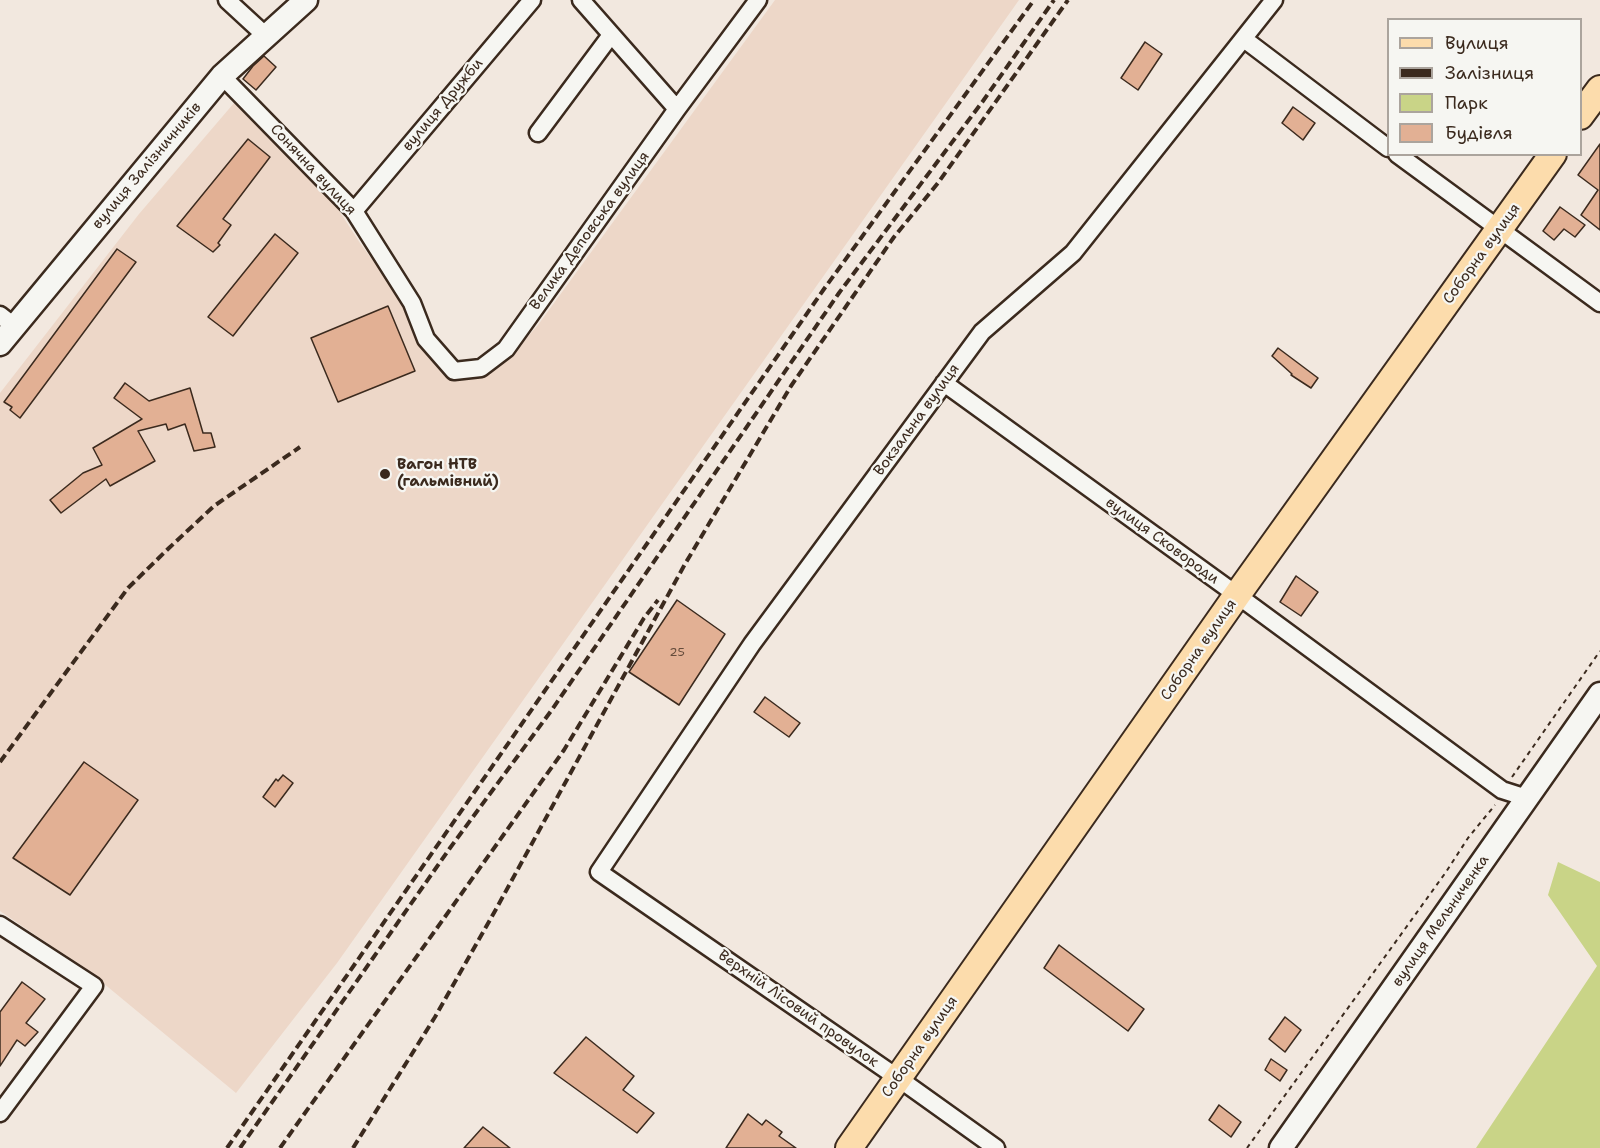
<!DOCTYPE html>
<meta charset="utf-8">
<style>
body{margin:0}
#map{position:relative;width:1600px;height:1148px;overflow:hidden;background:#f2e8df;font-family:"Shantell Sans",sans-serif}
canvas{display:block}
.legend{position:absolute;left:1387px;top:18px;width:195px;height:138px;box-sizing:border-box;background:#f6f6f2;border:2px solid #aba49d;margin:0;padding:8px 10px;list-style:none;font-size:18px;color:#3b2a1e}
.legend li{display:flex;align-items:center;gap:12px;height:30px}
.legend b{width:30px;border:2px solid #aba49d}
</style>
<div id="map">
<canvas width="1600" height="1148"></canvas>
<ul class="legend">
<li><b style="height:8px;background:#fcdcac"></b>Вулиця</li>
<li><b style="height:8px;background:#3b2a1e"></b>Залізниця</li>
<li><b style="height:16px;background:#c9d487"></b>Парк</li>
<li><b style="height:16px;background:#e2b094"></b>Будівля</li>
</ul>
</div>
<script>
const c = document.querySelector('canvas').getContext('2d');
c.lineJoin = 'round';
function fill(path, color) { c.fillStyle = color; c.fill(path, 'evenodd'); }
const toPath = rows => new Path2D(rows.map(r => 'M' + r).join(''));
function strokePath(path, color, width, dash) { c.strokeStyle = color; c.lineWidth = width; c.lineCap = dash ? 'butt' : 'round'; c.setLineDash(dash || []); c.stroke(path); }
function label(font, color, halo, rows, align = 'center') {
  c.font = font + ' "Shantell Sans",sans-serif'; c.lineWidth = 4.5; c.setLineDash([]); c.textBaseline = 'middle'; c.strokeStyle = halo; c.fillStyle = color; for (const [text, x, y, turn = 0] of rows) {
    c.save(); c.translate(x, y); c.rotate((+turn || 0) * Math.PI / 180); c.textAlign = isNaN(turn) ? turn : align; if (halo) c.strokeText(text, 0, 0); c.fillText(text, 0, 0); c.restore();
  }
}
const built = toPath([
 [775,0,1019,0,337,963,236,1093,91,973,0,911,0,393,139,214,234,103,334,203,360,243,402,300,435,365,450,376,475,373,514,352,538,325]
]);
const green = toPath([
 [1558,862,1600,882,1600,1148,1476,1148,1597,966,1548,895]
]);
const building = toPath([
 [1145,42,1162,54,1138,90,1121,78,1145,42],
 [264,56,276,67,256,90,243,79,253,66,264,56],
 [1293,107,1315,123,1303,140,1282,123,1293,107],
 [248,139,270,157,223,219,231,225,218,243,220,245,213,252,177,226,248,139],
 [1600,144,1600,230,1581,215,1598,190,1578,175,1600,144],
 [1560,207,1585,225,1575,237,1564,229,1554,240,1543,231,1560,207],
 [275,234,298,253,233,336,208,317,275,234],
 [117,249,136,262,20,418,10,410,12,407,4,402,117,249],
 [388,306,415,371,338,402,311,338,388,306],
 [1278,348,1318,378,1311,388,1291,375,1292,374,1272,356,1278,348],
 [125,383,149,401,190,388,203,433,211,433,215,447,194,451,185,424,168,430,166,424,138,431,155,461,110,486,106,479,61,513,50,500,83,473,102,465,93,448,142,419,114,398,125,383],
 [1296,576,1318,592,1301,616,1280,602,1296,576],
 [677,600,725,634,679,705,629,672,677,600],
 [765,697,800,723,789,737,754,712,765,697],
 [84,762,138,800,70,895,13,858,84,762],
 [283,775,293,783,275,807,263,797,276,779,278,781,283,775],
 [1059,945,1144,1009,1128,1031,1044,968,1059,945],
 [22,982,45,999,26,1023,38,1032,25,1046,17,1040,0,1066,0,1012,22,982],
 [1285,1017,1301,1030,1285,1052,1269,1039,1285,1017],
 [586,1037,634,1076,623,1090,654,1113,637,1133,554,1073,586,1037],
 [1271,1059,1287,1070,1280,1081,1265,1070,1271,1059],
 [1219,1105,1241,1122,1231,1137,1209,1120,1219,1105],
 [748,1114,762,1125,766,1120,782,1132,779,1136,796,1148,726,1148,748,1114],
 [483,1127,510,1148,464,1148,483,1127]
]);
const path = toPath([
 [1512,777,1600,651],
 [1247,1148,1446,872,1468,838,1495,805]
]);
const street = toPath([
 [227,0,266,36],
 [581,0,677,109],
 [1244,39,1388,148],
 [222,76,354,211,412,303,426,339,454,371,481,368,506,349,677,109,758,0],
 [538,133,611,35],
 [1397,154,1600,303],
 [354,211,532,0],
 [0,315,14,326],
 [944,383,1237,595,1502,790,1527,798],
 [0,925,94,986,0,1113],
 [996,1148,898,1078,599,872,752,644,982,332,1073,253,1274,0]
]);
const secondary = toPath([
 [0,344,222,76,306,0],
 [1281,1148,1600,694]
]);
const primary = toPath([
 [1580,116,1600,89],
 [849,1148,1237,595,1553,154]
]);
const rail = toPath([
 [0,762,128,588,169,548,214,506,300,447],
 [227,1148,824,289,1034,0],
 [240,1148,450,848,551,711,839,293,983,101,1054,0],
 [280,1148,564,750,644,618,658,600],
 [353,1148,435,1017,495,911,685,564,791,386,894,237,938,183,1068,0]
]);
const markers = [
 [385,474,6,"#3b2a1e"]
];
const numberNames = [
 ["25",677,653]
];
const streetNames = [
 ["вулиця Дружби",443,105,-50],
 ["вулиця Залізничників",147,166,-50],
 ["Сонячна вулиця",313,170,47],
 ["Велика Деповська вулиця",590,231,-54],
 ["Соборна вулиця",1482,254,-54],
 ["Вокзальна вулиця",917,420,-54],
 ["вулиця Сковороди",1162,541,36],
 ["Соборна вулиця",1199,650,-55],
 ["вулиця Мельниченка",1441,921,-55],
 ["Верхній Лісовий провулок",798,1009,35],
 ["Соборна вулиця",920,1047,-55]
];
const poiNames = [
 ["Вагон НТВ",397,465],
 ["(гальмівний)",397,482]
];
fill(built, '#edd7c8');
fill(green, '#c9d487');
fill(building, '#e2b094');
strokePath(building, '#3b2a1e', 1.5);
strokePath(street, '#3b2a1e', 21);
strokePath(secondary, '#3b2a1e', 27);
strokePath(primary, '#3b2a1e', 30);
strokePath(path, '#3b2a1e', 2, [4.5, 4.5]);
strokePath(street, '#f6f6f2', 16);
strokePath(secondary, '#f6f6f2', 22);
strokePath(primary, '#fcdcac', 26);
strokePath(rail, '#3b2a1e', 4, [9, 4.5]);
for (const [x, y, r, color] of markers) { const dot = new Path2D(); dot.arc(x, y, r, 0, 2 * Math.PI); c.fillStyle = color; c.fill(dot); strokePath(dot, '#f6f6f2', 2); }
label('12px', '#654c3c', null, numberNames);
label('15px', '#3b2a1e', '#f6f6f2', streetNames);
label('bold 15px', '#3b2a1e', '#f6f6f2', poiNames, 'left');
</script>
